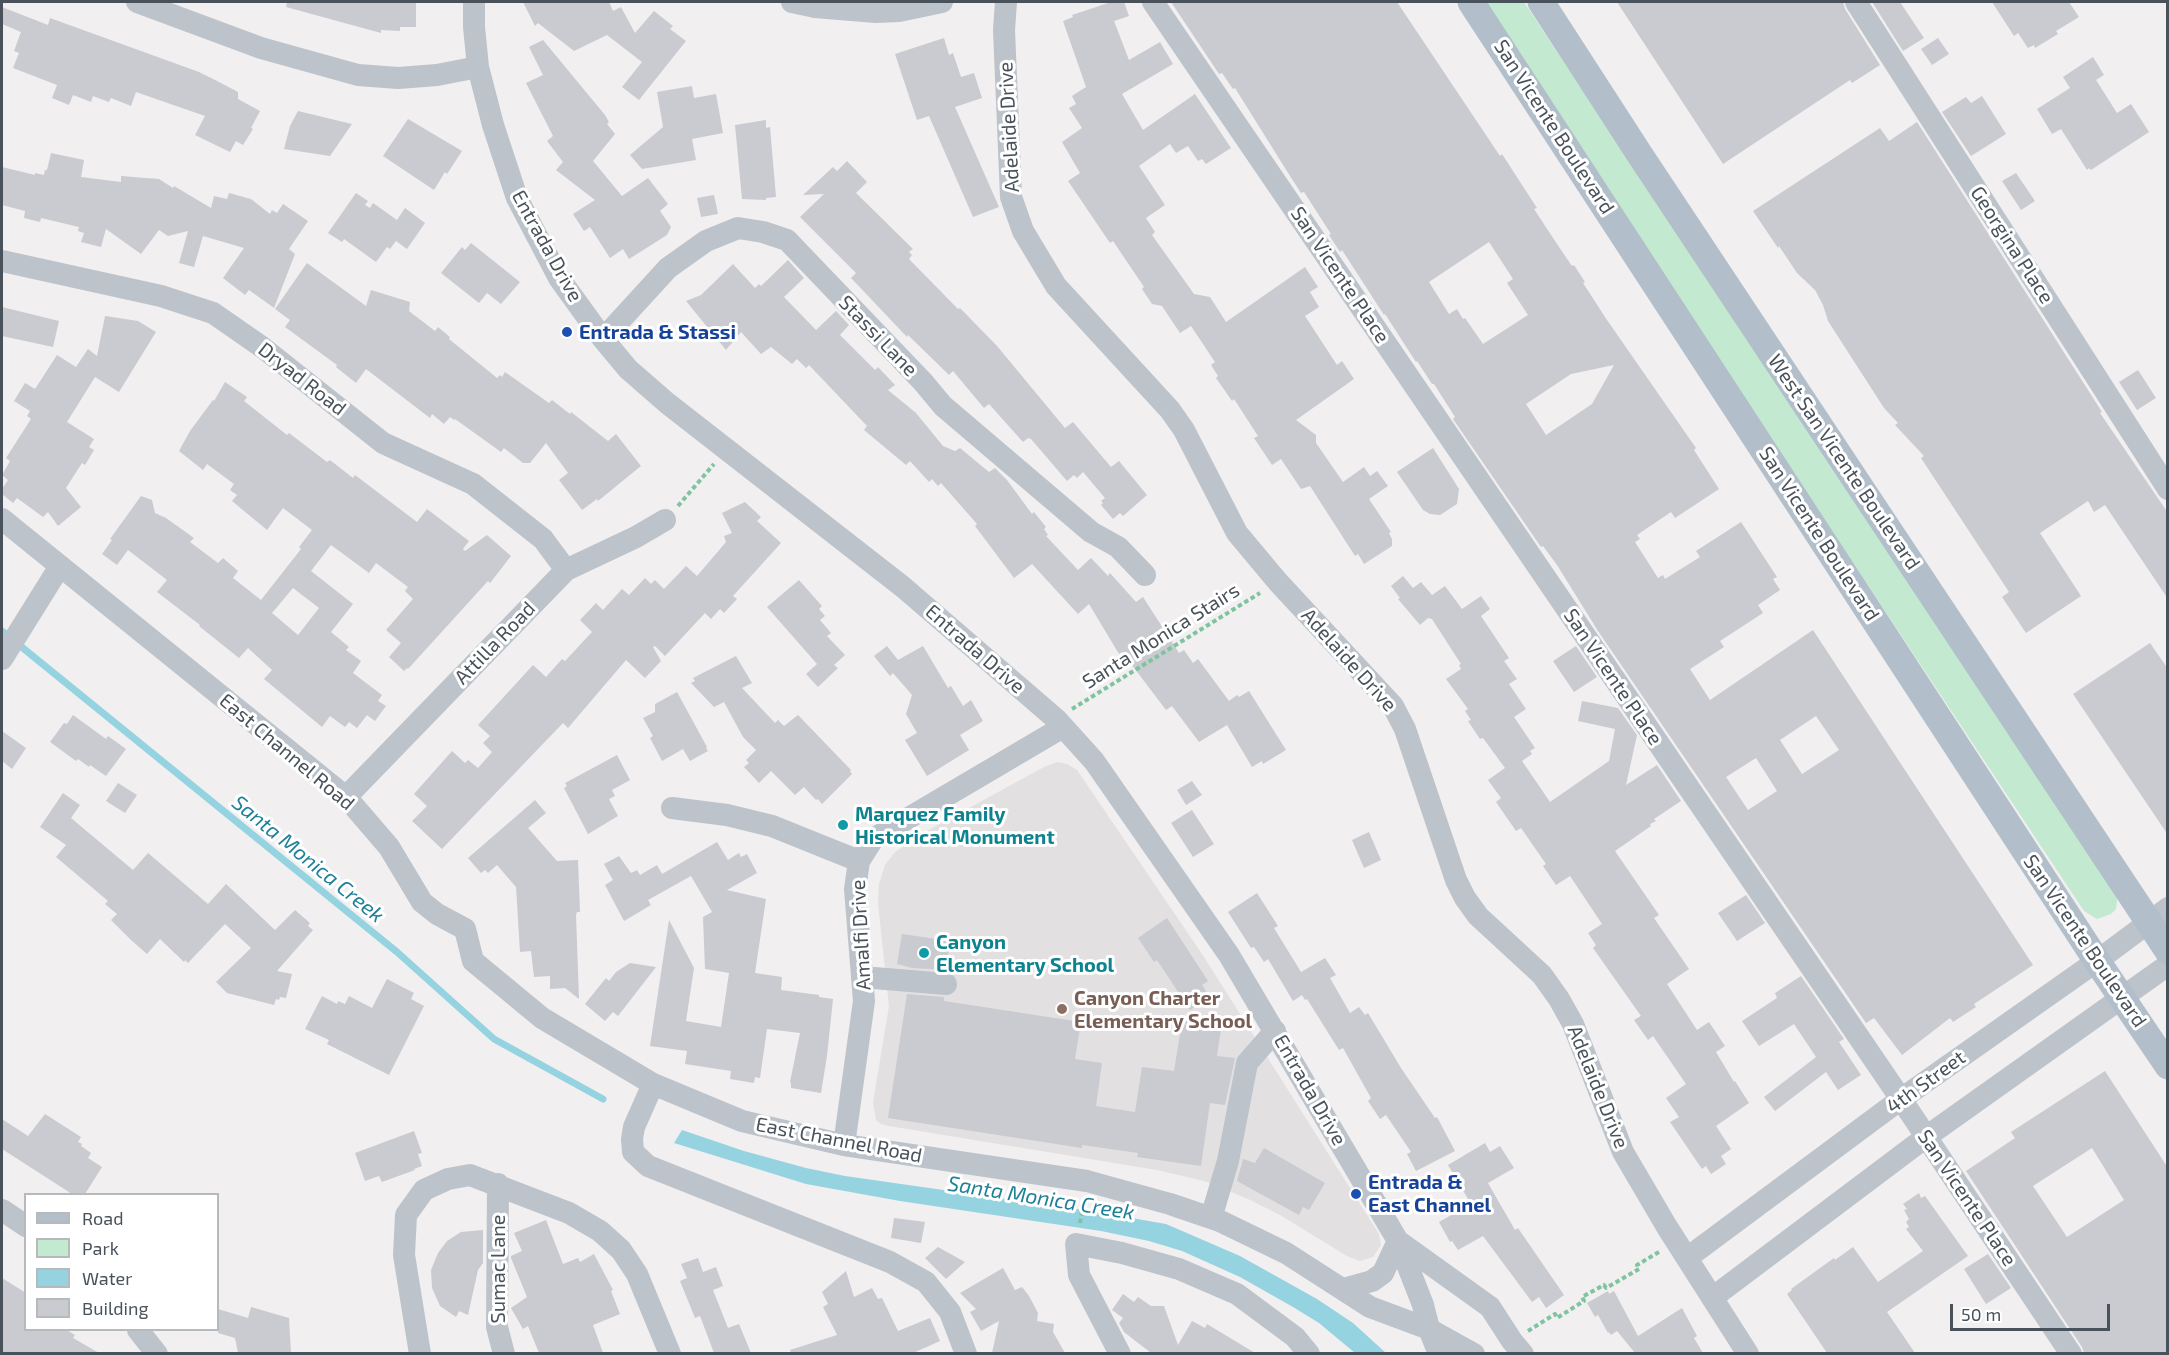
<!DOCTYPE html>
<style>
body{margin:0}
#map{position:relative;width:2169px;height:1355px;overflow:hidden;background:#f1efef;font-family:"Exo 2",sans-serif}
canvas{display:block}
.frame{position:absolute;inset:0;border:3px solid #49525a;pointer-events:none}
.legend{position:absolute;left:24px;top:1193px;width:195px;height:138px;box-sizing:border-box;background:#fff;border:2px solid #b6babd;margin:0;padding:8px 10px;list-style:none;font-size:18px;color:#49525a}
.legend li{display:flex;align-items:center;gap:12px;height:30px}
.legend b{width:30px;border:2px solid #b6babd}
.scale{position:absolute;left:1950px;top:1304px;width:160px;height:27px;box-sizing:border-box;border:3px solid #49525a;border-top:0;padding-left:8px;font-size:18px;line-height:21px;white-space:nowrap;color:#49525a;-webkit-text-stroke:4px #fff;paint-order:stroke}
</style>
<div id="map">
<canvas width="2169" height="1355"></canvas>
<div class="frame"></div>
<ul class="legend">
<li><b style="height:8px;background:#b2bfca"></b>Road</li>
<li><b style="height:16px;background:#c3e9d1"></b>Park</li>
<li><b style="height:16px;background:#96d3e1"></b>Water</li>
<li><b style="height:16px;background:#c9cbd1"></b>Building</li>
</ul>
<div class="scale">50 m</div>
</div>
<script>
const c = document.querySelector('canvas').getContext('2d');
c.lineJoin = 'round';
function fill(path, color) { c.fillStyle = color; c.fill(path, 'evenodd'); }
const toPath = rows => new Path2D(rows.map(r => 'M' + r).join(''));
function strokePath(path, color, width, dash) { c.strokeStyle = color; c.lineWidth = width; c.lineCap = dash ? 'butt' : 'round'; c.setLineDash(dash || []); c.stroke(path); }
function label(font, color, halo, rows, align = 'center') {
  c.font = font + ' "Exo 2",sans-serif'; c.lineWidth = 6; c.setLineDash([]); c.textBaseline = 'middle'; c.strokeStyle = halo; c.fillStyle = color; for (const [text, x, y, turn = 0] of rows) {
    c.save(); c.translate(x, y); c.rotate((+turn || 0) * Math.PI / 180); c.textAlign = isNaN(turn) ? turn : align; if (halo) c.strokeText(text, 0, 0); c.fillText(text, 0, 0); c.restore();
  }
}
const education = toPath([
 [1057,762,1067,764,1077,770,1204,957,1379,1234,1381,1245,1373,1257,1360,1261,1347,1256,1280,1215,1248,1199,1204,1181,1157,1170,889,1126,881,1124,876,1120,873,1102,889,1006,878,903,879,884,885,865,895,852,934,827,1044,767]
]);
const green = toPath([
 [1481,2,1524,2,2112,887,2117,894,2117,901,2116,909,2111,914,2097,919,2084,911]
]);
const water = toPath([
 [682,1130,744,1151,806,1168,845,1176,1091,1211,1166,1224,1240,1256,1317,1299,1353,1323,1386,1353,1355,1353,1319,1323,1293,1307,1240,1277,1182,1251,1149,1241,1101,1231,900,1201,806,1184,674,1143]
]);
const stream = toPath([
 [2,631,397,952,494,1039,603,1099]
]);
const building = toPath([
 [287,2,416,2,416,27,400,27,400,31,381,30,381,33,286,7],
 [523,2,609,2,613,11,621,7,635,33,654,11,673,26,670,29,686,41,639,100,622,87,642,62,607,35,574,51,538,23,535,26],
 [1111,2,1124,2,1129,16,1114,21,1129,60,1160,42,1173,64,1122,94,1143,130,1195,94,1231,148,1206,164,1202,159,1198,161,1188,146,1176,153,1170,144,1139,166,1165,205,1146,218,1155,232,1152,235,1194,294,1210,297,1226,322,1305,267,1318,287,1310,292,1319,307,1305,316,1337,365,1342,361,1354,379,1296,420,1316,435,1316,443,1343,482,1364,467,1370,476,1377,471,1388,486,1369,499,1391,532,1389,533,1392,539,1392,546,1364,564,1358,554,1355,556,1310,486,1301,489,1281,459,1272,465,1254,438,1258,436,1234,399,1232,401,1216,378,1218,376,1211,365,1215,362,1191,326,1180,333,1162,306,1152,304,1142,289,1144,287,1113,241,1110,243,1068,181,1080,173,1062,142,1082,128,1069,108,1076,104,1072,96,1086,87,1063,21,1073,17,1072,15],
 [1171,2,1397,2,1500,156,1502,154,1537,208,1534,209,1561,250,1572,266,1574,265,1585,282,1583,283,1607,320,1696,448,1694,450,1719,489,1675,518,1671,512,1637,535,1640,539,1635,542,1658,578,1663,575,1665,579,1700,557,1696,551,1741,522,1777,577,1773,579,1780,590,1758,605,1763,613,1720,641,1724,647,1690,669,1710,700,1813,630,2033,965,1974,1004,1976,1007,1953,1022,1950,1018,1902,1055,1874,1018,1866,1023,1598,631,1557,565,1543,546,1541,547,1453,419,1455,417,1434,384,1432,384,1417,361,1416,362,1385,314,1384,315,1342,250,1340,252,1329,235,1331,234,1304,192,1301,193,1290,176,1235,88,1233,89,1222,73,1219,74],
 [1489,242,1513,279,1507,283,1528,315,1483,344,1465,318,1463,319,1457,309,1449,314,1429,282],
 [1614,365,1592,404,1546,435,1526,404,1571,374],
 [1816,716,1839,750,1802,774,1780,740],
 [1756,758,1777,791,1748,810,1726,777],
 [1617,2,1843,2,1845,9,1880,65,1852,83,1850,80,1723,164],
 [1872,2,1900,2,1924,38,1903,51],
 [1992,2,2069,2,2079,17,2056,31,2058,34,2035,48,2034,45,2028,48,2018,33,2014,36],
 [2,7,48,25,50,18,199,72,221,83,238,92,238,99,260,111,251,128,253,129,243,145,236,141,230,152,195,135,205,116,136,92,131,106,111,98,109,102,93,96,91,102,73,95,69,105,52,98,57,85,13,68,19,53,14,51,21,32,2,24],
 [944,38,949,55,953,53,961,77,974,73,982,98,955,107,999,207,973,217,929,116,917,120,895,54],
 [1938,38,1949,54,1932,65,1921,49],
 [543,40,605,115,609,122,607,124,615,134,593,161,622,196,648,178,668,204,660,211,671,227,667,235,629,259,623,249,610,258,590,227,584,231,573,214,595,200,556,170,563,162,547,141,553,136,526,83,543,75,529,47],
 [2093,57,2104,75,2096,80,2117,113,2131,104,2149,132,2091,170,2089,168,2087,170,2061,129,2052,134,2037,109,2070,88,2063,77],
 [692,86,694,98,716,94,723,133,692,139,696,160,642,169,630,155,663,127,657,92],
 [1982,96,2006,134,1971,156,1942,112,1966,97,1971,103],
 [298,111,352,124,330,156,284,149,290,126],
 [408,119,462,151,447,174,445,172,434,190,383,156],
 [766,120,766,128,770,127,776,197,766,198,766,200,742,199,735,125],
 [1917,122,2102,412,2100,413,2168,513,2168,599,2105,505,2094,512,2088,501,2040,533,2081,596,2026,633,2002,597,2009,592,1921,458,1924,456,1895,425,1898,423,1884,408,1828,321,1823,305,1815,290,1797,273,1779,246,1778,248,1753,211,1880,128,1889,141],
 [51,153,84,160,81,177,121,182,121,176,159,179,173,188,174,186,211,208,214,196,227,199,229,193,251,199,270,214,272,210,277,213,283,204,308,221,289,249,295,254,274,308,249,290,245,295,223,278,244,248,203,236,194,267,179,263,188,231,168,236,159,230,141,254,106,229,101,247,81,242,84,233,78,231,79,227,41,218,40,222,24,218,25,211,2,205,2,167,35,175,35,173,44,175,45,170,47,170],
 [847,161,867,182,856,193,913,249,909,252,912,255,909,259,958,309,960,308,997,346,1065,428,1073,422,1111,467,1119,461,1147,495,1123,516,1120,513,1113,519,1101,505,1103,503,1101,501,1105,498,1083,472,1077,478,1074,475,1067,481,1031,439,1028,438,1023,442,989,404,984,408,953,371,949,375,908,335,907,337,851,278,856,273,800,217,824,194,803,195,833,167,837,171],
 [2016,173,2035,201,2021,210,2002,181],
 [356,193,368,201,365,205,370,208,373,203,397,220,405,208,425,223,407,249,396,241,390,249,387,247,376,262,344,239,342,242,328,233],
 [714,195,718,214,701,217,697,198],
 [471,243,520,282,501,304,487,293,479,303,441,273,462,247,465,250],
 [788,260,804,278,784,297,816,330,836,311,849,325,840,335,875,370,878,367,895,385,888,390,916,413,943,446,955,451,960,448,989,472,995,468,1007,480,1032,514,1034,512,1046,527,1044,529,1048,535,1046,536,1078,570,1091,558,1108,576,1110,573,1136,602,1143,597,1179,653,1184,650,1193,663,1198,659,1229,701,1237,695,1239,697,1249,691,1286,750,1263,764,1262,761,1252,767,1227,725,1199,742,1172,706,1166,710,1122,652,1119,654,1089,604,1078,614,1032,564,1014,578,975,526,977,524,941,483,938,486,932,479,929,482,910,461,906,465,864,430,867,426,809,365,806,368,797,359,792,364,771,347,761,354,741,332,726,350,686,301,701,295,733,264,755,288,759,284,761,286],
 [307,263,366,306,371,290,410,302,409,311,435,331,438,327,450,337,449,339,497,378,500,375,502,377,505,372,549,403,552,400,570,414,571,412,608,441,616,434,641,466,598,501,597,499,582,510,559,480,568,473,546,443,530,463,523,463,504,448,501,452,455,419,454,420,450,417,444,424,432,414,430,418,366,369,356,383,336,367,337,365,285,327,290,320,275,309],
 [2,307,59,321,53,347,2,336],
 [105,316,138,321,156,332,119,392,95,377,67,422,94,439,89,447,94,450,85,465,82,463,66,488,81,507,58,526,48,512,43,517,17,498,13,503,2,494,2,489,8,480,2,475,10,461,6,458,31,419,27,416,30,411,14,401,25,383,35,389,57,355,76,367,88,349,97,356],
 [2138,370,2156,398,2137,410,2119,382],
 [225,382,247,397,244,401,287,435,289,433,327,462,330,460,353,478,355,475,417,522,427,509,469,541,463,549,465,551,487,535,511,556,490,583,488,581,408,669,407,668,404,671,389,657,401,643,386,630,413,599,405,591,408,587,376,563,369,573,331,545,311,571,353,604,331,632,349,647,346,650,361,661,353,673,382,695,378,701,386,706,375,721,367,715,357,728,349,722,345,727,330,716,322,727,264,679,272,670,248,648,239,658,199,626,200,625,157,592,167,580,128,550,117,565,102,554,112,540,110,539,141,496,152,500,155,513,166,518,194,538,190,542,218,563,223,558,238,571,233,578,261,600,301,549,299,547,312,530,283,508,267,530,232,501,237,495,230,490,234,484,207,464,203,470,179,451,190,431,213,400,214,401],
 [293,588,319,608,298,635,272,613],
 [1433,448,1459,489,1457,504,1440,515,1430,514,1423,510,1397,472],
 [745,502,761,517,757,521,781,543,733,596,737,599,724,613,720,609,711,619,705,613,665,656,655,646,653,647,661,661,645,678,626,660,568,728,563,723,442,849,412,821,427,806,414,794,452,751,465,763,468,760,478,768,492,752,483,743,490,736,478,725,533,665,546,677,562,659,565,661,592,632,580,620,596,603,603,610,622,589,629,595,645,578,651,584,655,580,664,589,686,566,697,576,726,542,724,536,732,533,722,513],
 [1403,576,1413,588,1421,582,1432,595,1445,586,1462,609,1481,596,1490,609,1481,616,1509,658,1504,661,1517,679,1509,684,1526,709,1514,717,1535,748,1530,751,1532,754,1522,761,1550,802,1609,761,1615,729,1578,721,1582,701,1618,708,1637,735,1626,785,1657,765,1681,801,1654,819,1656,821,1650,824,1651,826,1615,851,1659,915,1654,918,1689,969,1667,984,1697,1030,1709,1022,1725,1046,1716,1052,1734,1082,1735,1081,1749,1103,1716,1126,1731,1149,1721,1156,1726,1164,1711,1174,1706,1166,1702,1169,1670,1122,1679,1117,1666,1098,1686,1084,1653,1036,1648,1040,1634,1020,1641,1016,1593,948,1596,945,1588,933,1602,924,1570,876,1556,885,1543,866,1546,864,1521,828,1516,831,1496,802,1501,798,1488,780,1505,768,1483,738,1480,739,1468,721,1471,720,1465,711,1468,709,1446,679,1461,669,1459,665,1461,664,1432,619,1428,618,1420,625,1398,599,1400,598,1391,586],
 [799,580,822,606,819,609,825,616,820,620,831,633,827,636,845,655,834,665,838,668,818,687,806,674,817,664,767,607],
 [2150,643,2168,669,2168,835,2073,694],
 [887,646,898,660,923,646,948,688,951,686,963,706,971,700,983,721,960,735,969,750,927,776,905,740,917,733,906,714,912,695,893,673,890,676,874,656],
 [1576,646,1597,677,1574,692,1553,661],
 [736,656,752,683,742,688,775,723,778,720,784,726,798,715,851,770,850,771,852,774,822,804,818,799,816,800,804,787,795,795,771,771,759,783,744,767,749,763,746,760,756,750,743,737,724,702,714,707,691,683,695,681,693,678],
 [677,692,707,747,706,748,708,751,690,761,683,749,662,761,650,738,653,736,643,718,655,712,655,704],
 [73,715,106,739,108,736,126,749,106,776,90,765,89,767,78,759,76,761,50,742,64,723,67,724],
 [2,731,26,748,12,769,2,761],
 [617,755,630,780,612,790,615,796,609,799,618,816,588,834,564,788,567,786,565,783],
 [1192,781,1202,795,1186,805,1177,790],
 [118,783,137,795,125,813,106,801],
 [63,793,80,805,71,818,133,870,148,853,208,904,226,884,275,930,295,910,310,923,308,926,313,930,277,971,292,974,286,998,280,997,279,1000,276,999,274,1005,227,993,216,982,251,948,225,924,188,963,185,960,184,962,160,939,147,954,131,940,111,920,117,914,105,904,108,901,56,857,66,845,40,827],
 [535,800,546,813,528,828,557,861,578,860,580,912,577,912,576,915,579,999,565,988,550,989,550,976,534,977,531,951,520,952,516,887,497,865,488,873,485,870,481,873,468,858],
 [1192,810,1214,844,1193,857,1171,823],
 [1369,832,1381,860,1364,868,1352,840],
 [717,842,728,860,739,853,741,857,747,854,757,873,727,890,766,899,755,973,782,977,781,990,819,995,819,997,833,999,827,1056,821,1093,791,1088,791,1083,790,1082,800,1033,767,1029,760,1078,755,1077,754,1083,730,1079,731,1071,685,1064,687,1051,650,1046,669,920,694,968,686,1021,721,1027,729,973,705,969,703,917,712,912,691,876,648,900,651,905,624,921,605,885,613,880,604,864,619,856,631,873,637,870,640,875,657,865,662,874],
 [1257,893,1278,926,1274,928,1301,972,1325,958,1336,975,1330,978,1350,1013,1359,1007,1365,1015,1368,1013,1401,1068,1435,1118,1437,1117,1455,1151,1416,1171,1407,1154,1411,1152,1386,1115,1380,1119,1368,1101,1371,1098,1343,1048,1339,1050,1307,999,1305,1000,1302,995,1293,1001,1268,959,1264,962,1254,947,1251,948,1228,912],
 [1746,895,1765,923,1737,941,1718,913],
 [1167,918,1208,981,1202,985,1210,997,1190,1010,1157,960,1154,962,1138,938],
 [902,934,950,941,946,970,912,968,897,964],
 [630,963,656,967,618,1016,613,1012,605,1021,585,1004,606,978,609,981,616,972],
 [1801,976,1844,1039,1839,1042,1861,1075,1838,1090,1826,1072,1775,1111,1764,1097,1816,1057,1794,1024,1759,1046,1742,1021,1777,998,1775,993],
 [387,979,414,993,411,999,424,1006,389,1075,327,1044,329,1040,305,1029,322,996,337,1004,338,1001,345,1004,349,996,372,1008],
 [907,994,944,997,944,1001,1081,1022,1075,1059,1102,1063,1096,1106,1135,1112,1142,1067,1174,1071,1183,1015,1222,1022,1217,1056,1235,1058,1225,1105,1210,1103,1201,1166,1137,1157,1138,1153,1082,1145,1082,1148,888,1118],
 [2105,1071,2168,1168,2168,1353,2084,1353,2082,1347,1966,1171,2015,1138,2011,1132],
 [2092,1148,2124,1200,2067,1237,2033,1186],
 [45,1114,81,1137,78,1142,82,1144,81,1146,91,1153,88,1158,102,1167,85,1194,72,1194,2,1149,2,1119,28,1136],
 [414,1131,422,1153,418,1154,422,1166,414,1169,415,1170,382,1182,379,1176,365,1181,355,1153],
 [1485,1143,1490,1152,1500,1146,1514,1168,1488,1183,1515,1230,1518,1228,1564,1295,1546,1308,1539,1297,1532,1302,1483,1236,1458,1250,1452,1241,1450,1242,1439,1222,1471,1204,1448,1165],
 [1264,1148,1325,1183,1309,1210,1303,1207,1299,1215,1237,1181,1243,1159,1255,1163],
 [1919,1193,1921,1198,1925,1196,1968,1256,1887,1312,1915,1353,1827,1353,1787,1294,1792,1290,1791,1289,1834,1258,1835,1260,1853,1247,1878,1282,1923,1251,1906,1229,1909,1227,1906,1222,1909,1219,1904,1210,1907,1209,1903,1204],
 [894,1218,925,1222,921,1243,891,1238],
 [546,1220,563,1264,578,1258,580,1262,594,1254,613,1290,611,1291,620,1314,593,1325,603,1353,539,1353,528,1326,523,1329,511,1308,527,1297,511,1258,511,1256,522,1251,514,1233],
 [483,1230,483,1263,478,1270,468,1315,459,1311,456,1317,440,1306,432,1288,431,1270,438,1253,447,1241,461,1232],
 [938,1247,965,1262,946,1279,925,1258],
 [1988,1254,2011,1288,1986,1304,1964,1269],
 [698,1258,703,1272,716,1267,723,1286,713,1290,728,1328,739,1324,751,1353,714,1353,700,1316,695,1318,680,1281,687,1278,681,1264],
 [1003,1268,1015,1290,1022,1287,1029,1296,1038,1313,1037,1321,1054,1324,1053,1332,1065,1353,992,1353,999,1321,981,1331,970,1312,976,1309,960,1293],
 [846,1271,854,1297,872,1288,878,1299,882,1298,898,1331,930,1318,940,1341,913,1353,791,1353,790,1350,837,1335,823,1307,828,1304,822,1292],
 [2,1278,26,1293,26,1329,65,1329,75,1335,73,1338,99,1353,2,1353],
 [1608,1291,1609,1294,1614,1291,1638,1336,1682,1308,1697,1336,1694,1338,1703,1353,1635,1353,1617,1331,1611,1335,1609,1332,1608,1333,1598,1315,1595,1317,1587,1303],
 [1123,1294,1134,1302,1138,1297,1151,1306,1164,1306,1178,1345,1192,1321,1205,1328,1207,1324,1255,1353,1151,1353,1124,1332,1119,1323,1123,1318,1112,1310],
 [251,1307,289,1318,291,1353,238,1353,235,1338,218,1333,218,1309,248,1318]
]);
const path = toPath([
 [678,506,714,464],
 [1072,709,1260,593],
 [1080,1223,1084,1200],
 [1528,1331,1555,1314,1557,1318,1584,1301,1582,1297,1604,1285,1606,1288,1639,1269,1637,1265,1659,1252]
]);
const minor = toPath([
 [137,2,261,48,358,75,398,78,437,75,478,67],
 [474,2,474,27,478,67,493,125,517,198,559,278,603,339,628,369,667,403,903,587,1056,719,1094,761,1229,955,1398,1241,1423,1305,1429,1329,1439,1354],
 [792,2,815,7,876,12,899,11,942,2],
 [1006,2,1004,30,1011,197,1023,231,1056,286,1170,410,1184,430,1237,533,1278,582,1393,706,1405,729,1456,880,1465,898,1478,916,1542,975,1559,999,1573,1024,1623,1152,1667,1227,1748,1354],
 [1153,2,1901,1099,2071,1354],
 [1856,2,2168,489],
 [2,261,161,296,213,313,262,347,383,443,473,484,543,539,566,570],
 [603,339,668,268,706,241,738,228,763,232,787,240,923,382,943,406,1091,532,1118,547,1145,575],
 [2,519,346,797,389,847,422,902,437,914,465,929,473,961,542,1018,653,1084,742,1121,844,1145,1087,1181,1170,1204,1220,1221,1286,1253,1370,1307,1429,1329,1474,1354],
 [2,659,60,566],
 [346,797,566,570,636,537,665,520],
 [672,808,727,815,772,826,859,861],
 [862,977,946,984],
 [653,1084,634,1127,632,1139,633,1152,648,1166,890,1262,926,1282,950,1312,966,1354],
 [844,1145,864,1001,855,889,859,861,873,839,1063,727],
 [498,1184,497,1327,504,1354],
 [2,1210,26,1226],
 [1211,1218,1228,1161,1247,1063,1275,1031],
 [1687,1258,1901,1099,2097,961,2168,908],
 [1343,1289,1372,1281,1383,1273,1398,1241,1490,1307,1512,1341,1523,1354],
 [1712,1298,1926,1137,2168,965],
 [138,1330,157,1354],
 [420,1354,404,1255,406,1215,424,1190,448,1179,470,1175,569,1213,600,1231,621,1250,637,1274,670,1354],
 [1120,1354,1079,1275,1076,1244,1122,1253,1179,1269,1237,1294,1295,1337,1309,1354]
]);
const major = toPath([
 [1471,2,2097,961,2168,1066],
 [1541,2,1640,155,2168,951]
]);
const markers = [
 [567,332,6,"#1a4fb4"],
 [843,825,6,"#0f9aa8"],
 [924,953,6,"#0f9aa8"],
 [1062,1009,6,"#8d6e63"],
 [1356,1194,6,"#1a4fb4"]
];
const streetNames = [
 ["Adelaide Drive",1009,127,-93],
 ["San Vicente Boulevard",1554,127,57],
 ["Georgina Place",2012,245,57],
 ["Entrada Drive",547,246,61],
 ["San Vicente Place",1340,275,56],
 ["Stassi Lane",878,336,46],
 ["Dryad Road",302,379,38],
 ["West San Vicente Boulevard",1844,462,56],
 ["San Vicente Boulevard",1819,534,57],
 ["Santa Monica Stairs",1161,636,-32],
 ["Attilla Road",495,643,-46],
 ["Entrada Drive",975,649,41],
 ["Adelaide Drive",1349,660,48],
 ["San Vicente Place",1613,677,56],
 ["East Channel Road",287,752,40],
 ["Amalfi Drive",861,935,-93],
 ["San Vicente Boulevard",2085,941,56],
 ["4th Street",1926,1082,-36],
 ["Adelaide Drive",1598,1087,68],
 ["Entrada Drive",1310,1090,60],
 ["East Channel Road",839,1140,11],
 ["San Vicente Place",1967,1198,56],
 ["Sumac Lane",498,1269,-90]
];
const transitNames = [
 ["Entrada & Stassi",579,332],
 ["Entrada &",1368,1182],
 ["East Channel",1368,1205]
];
const cultureNames = [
 ["Marquez Family",855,814],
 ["Historical Monument",855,837],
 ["Canyon",936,942],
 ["Elementary School",936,965]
];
const educationNames = [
 ["Canyon Charter",1074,998],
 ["Elementary School",1074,1021]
];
const waterNames = [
 ["Santa Monica Creek",308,859,39],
 ["Santa Monica Creek",1041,1198,9]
];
fill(education, '#e2e0e0');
fill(green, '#c3e9d1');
fill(water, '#96d3e1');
strokePath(stream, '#96d3e1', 7);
fill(building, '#c9cbd1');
strokePath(path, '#7fc3a0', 4, [4.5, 3]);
strokePath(minor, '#bcc3ca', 22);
strokePath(major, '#b2bfca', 27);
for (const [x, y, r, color] of markers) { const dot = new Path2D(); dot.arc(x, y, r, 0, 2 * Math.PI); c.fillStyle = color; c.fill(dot); strokePath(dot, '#fff', 2); }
label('20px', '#49525a', '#fff', streetNames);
label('bold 20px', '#164399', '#fff', transitNames, 'left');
label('bold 20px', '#0d838f', '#fff', cultureNames, 'left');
label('bold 20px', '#785e54', '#fff', educationNames, 'left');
label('italic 21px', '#1f8198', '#fff', waterNames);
</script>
